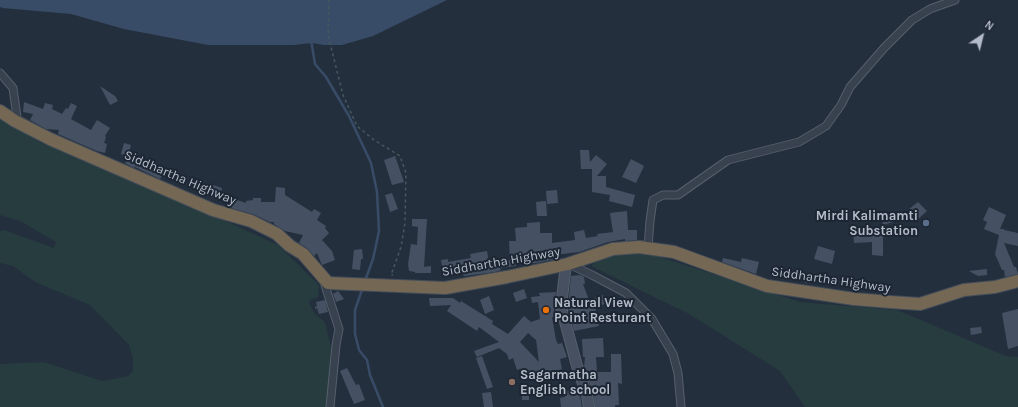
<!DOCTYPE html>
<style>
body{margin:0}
#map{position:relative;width:1018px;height:407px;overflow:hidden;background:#242f3e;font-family:Karla,sans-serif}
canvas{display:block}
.north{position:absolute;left:962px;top:16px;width:40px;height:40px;-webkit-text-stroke:3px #1d2633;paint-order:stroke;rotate:35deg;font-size:11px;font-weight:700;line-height:16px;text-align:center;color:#b4bcc9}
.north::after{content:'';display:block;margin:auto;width:14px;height:18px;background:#b4bcc9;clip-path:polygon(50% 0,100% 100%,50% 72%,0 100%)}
</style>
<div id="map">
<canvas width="1018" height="407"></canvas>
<div class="north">N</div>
</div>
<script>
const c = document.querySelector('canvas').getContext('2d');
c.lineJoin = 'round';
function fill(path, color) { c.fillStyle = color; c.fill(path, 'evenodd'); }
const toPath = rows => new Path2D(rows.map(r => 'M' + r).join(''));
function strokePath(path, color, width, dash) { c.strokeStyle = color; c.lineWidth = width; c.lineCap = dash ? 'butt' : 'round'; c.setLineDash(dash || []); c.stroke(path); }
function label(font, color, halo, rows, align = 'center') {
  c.font = font + ' Karla,sans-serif'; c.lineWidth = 4; c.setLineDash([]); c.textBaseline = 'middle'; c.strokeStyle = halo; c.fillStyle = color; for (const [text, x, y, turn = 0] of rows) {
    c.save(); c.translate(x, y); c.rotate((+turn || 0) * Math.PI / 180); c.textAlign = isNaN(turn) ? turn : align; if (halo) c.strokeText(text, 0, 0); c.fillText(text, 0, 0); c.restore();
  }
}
const green = toPath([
 [0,116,39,142,139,181,278,245,319,285,318,297,310,300,309,303,315,314,325,322,331,347,327,407,0,407,0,364,44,362,102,381,128,376,133,371,133,358,129,345,90,305,35,282,13,266,0,263,0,231,4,230,54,248,56,242,20,221,0,215],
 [625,253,657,256,800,302,897,310,1006,356,1018,357,1018,407,805,407,780,371,689,314,591,266,600,257]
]);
const water = toPath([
 [0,0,447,0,373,36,342,45,324,45,312,43,294,45,208,45,124,29,71,14,3,8,0,7]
]);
const stream = toPath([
 [311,40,315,64,326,77,349,116,371,163,377,192,379,231,373,259,365,281],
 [363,287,355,310,355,334,359,350,367,360,370,375,383,407]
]);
const building = toPath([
 [100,86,115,96,118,101,110,105],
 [24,102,43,109,45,103,53,105,52,109,62,114,66,108,68,109,71,103,77,106,71,119,91,130,97,120,110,128,105,136,106,137,104,143,107,144,105,153,97,151,58,134,59,130,46,129,30,120,33,114,23,112],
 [124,143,131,145,128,156,121,154],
 [580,150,589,150,590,162,596,155,607,164,597,176,606,176,606,187,635,195,632,207,609,201,610,195,592,192,592,169,581,169],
 [130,155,149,164,150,161,165,170,160,179,135,167,134,168,125,163],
 [395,156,404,182,392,185,384,160],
 [631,159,644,166,636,183,622,177],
 [213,185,222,188,219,200,210,197],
 [276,187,285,188,285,195,312,212,314,209,321,213,317,220,326,226,325,228,329,233,322,240,332,251,335,260,322,265,317,253,314,256,307,248,299,243,303,235,285,231,274,224,274,222,270,222,253,214,231,208,234,199,246,203,246,201,253,200,253,198,261,198,261,202,275,202],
 [557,190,558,203,547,204,546,191],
 [392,193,398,209,390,212,385,195],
 [546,201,547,216,537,216,536,202],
 [918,202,927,211,917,220,908,210],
 [989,207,1006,215,1000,229,1004,229,1004,230,1018,233,1018,246,1004,243,1014,267,1016,267,1018,274,1005,277,1004,270,1002,270,995,254,999,235,984,229,987,222,983,220],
 [627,211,628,230,637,230,637,240,625,241,625,239,608,242,579,252,555,255,555,259,536,263,516,264,516,266,500,268,501,270,495,272,464,276,463,274,444,276,441,260,448,259,448,262,471,258,470,254,487,251,489,263,498,260,498,262,510,260,509,241,516,241,515,228,527,227,527,223,540,222,540,233,552,233,552,243,575,240,574,232,584,230,586,238,598,236,597,234,613,232,610,213],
 [903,215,904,219,883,225,882,219],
 [412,219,427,219,424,267,431,266,431,273,415,273,415,272,409,271,408,264,411,244,417,245,418,227,412,226],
 [871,229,871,233,883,233,883,256,872,255,872,242,854,243,853,230],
 [818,246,835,251,832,264,814,259],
 [362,249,363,259,361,259,360,270,352,269,354,250],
 [723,258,741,262,742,258,759,262,756,274,722,262],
 [987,269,987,275,978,276,969,271],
 [805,273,812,274,810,283,803,282],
 [580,275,584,277,585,284,583,284,589,300,603,295,605,304,595,307,599,326,574,331,568,307,571,276],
 [524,289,527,298,516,302,513,293],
 [338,291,344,299,336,302,333,294],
 [556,292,554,305,554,317,552,317,556,340,558,344,562,343,567,357,560,359,562,369,544,374,541,370,530,377,526,370,524,373,520,369,517,370,513,358,509,360,507,354,499,348,477,357,474,351,499,342,479,327,477,331,447,311,451,305,430,306,429,298,453,298,460,303,461,301,493,321,492,324,508,334,524,316,531,322,540,319,538,302,532,303,531,297,540,296,539,293],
 [528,333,536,340,539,362,520,342],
 [489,296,494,310,485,314,480,300],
 [325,300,328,312,319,314,317,308,315,309,315,307,317,306,316,302],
 [1018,309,1018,346,1008,349,1002,313],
 [981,327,982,333,971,335,970,328],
 [603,338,604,357,596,357,597,372,611,372,611,354,621,354,622,384,618,383,619,405,615,405,615,407,595,407,593,393,584,368,585,357,583,357,582,339],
 [482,356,493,387,487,389,476,358],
 [347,368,356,385,359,384,365,400,354,404,340,371],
 [522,389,529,389,529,400,522,400],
 [579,390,582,407,561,407,560,398,565,397,565,391],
 [491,392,493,407,484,407,482,393]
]);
const path = toPath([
 [329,0,328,35,343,95,357,126,374,140,400,156,406,173,405,223,401,247,391,275,393,275]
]);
const street = toPath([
 [0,73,13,88,17,117,15,121],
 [648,248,650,221,653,200,663,195,678,195,728,160,799,142,826,126,841,105,850,87,884,48,912,20,930,9,955,0],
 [569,264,592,275,626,293,652,319,673,354,678,373,681,407],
 [323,279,339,329,336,345,330,407]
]);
const secondary = toPath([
 [566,264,561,307,577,366,587,395,589,407]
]);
const highway = toPath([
 [0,111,15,121,50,139,213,210,251,221,277,234,290,246,303,254,328,283,445,288,507,277,568,264,613,249,639,247,674,252,767,286,854,299,890,302,920,304,964,290,995,287,1018,281]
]);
const markers = [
 [926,223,4,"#5c6f8a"],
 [546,310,4,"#e8710a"],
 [512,382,4,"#8d6e63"]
];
const streetNames = [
 ["Siddhartha Highway",180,178,23],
 ["Siddhartha Highway",501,262,-10],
 ["Siddhartha Highway",831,280,8]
];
const poiNames = [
 ["Mirdi Kalimamti",918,216,"right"],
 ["Substation",918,231,"right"],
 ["Natural View",554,303],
 ["Point Resturant",554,318],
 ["Sagarmatha",520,375],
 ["English school",520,390]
];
fill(green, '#263c3f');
fill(water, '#394c67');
strokePath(stream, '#394c67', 2.5);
fill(building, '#455162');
strokePath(street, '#565f6c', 9);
strokePath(secondary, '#565f6c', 12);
strokePath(highway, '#434c59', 14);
strokePath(path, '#44595c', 1.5, [3, 3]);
strokePath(street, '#38414e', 7);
strokePath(secondary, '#465061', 10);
strokePath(highway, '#746855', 12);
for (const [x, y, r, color] of markers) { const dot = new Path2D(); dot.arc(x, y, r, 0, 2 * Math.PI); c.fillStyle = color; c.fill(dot); strokePath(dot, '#1d2633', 1.5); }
label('13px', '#b4bcc9', '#1d2633', streetNames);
label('bold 13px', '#b4bcc9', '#1d2633', poiNames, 'left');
</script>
